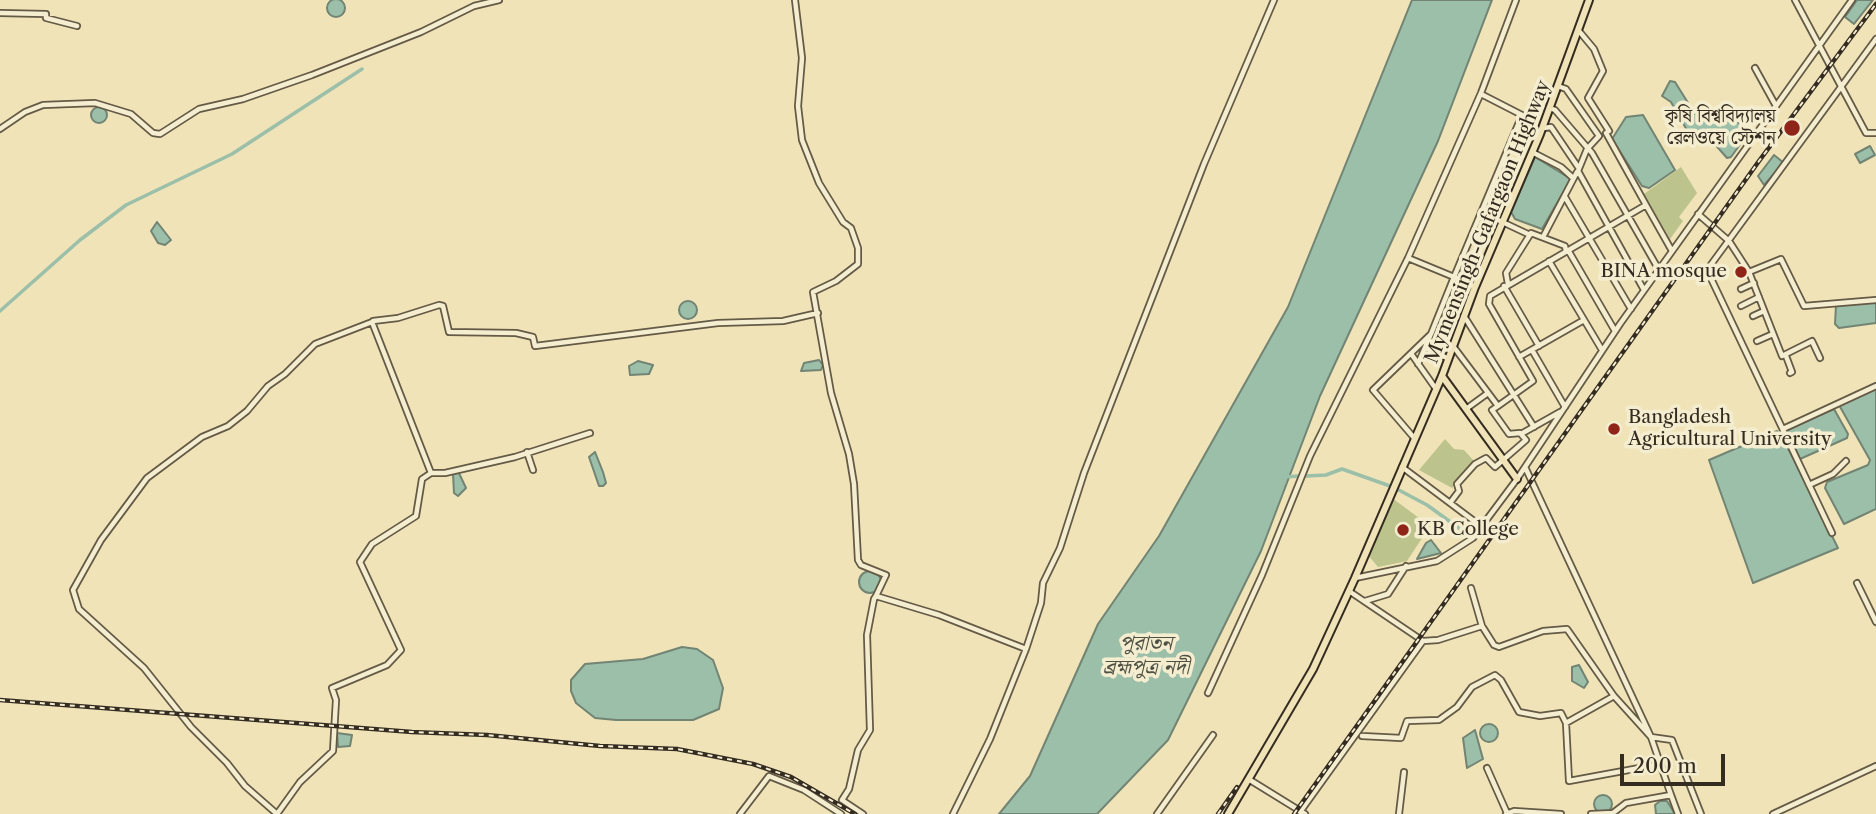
<!DOCTYPE html>
<meta charset="utf-8">
<style>
body{margin:0}
#map{position:relative;width:1876px;height:814px;overflow:hidden;background:#efe3b7;font-family:"Libre Caslon Text",serif}
canvas{display:block}
.scale{position:absolute;left:1620px;top:754px;width:105px;height:32px;box-sizing:border-box;border:4px solid #352c21;border-top:0;padding-left:9px;font-size:21px;line-height:24px;white-space:nowrap;color:#352c21;-webkit-text-stroke:5px #f5edd0;paint-order:stroke}
</style>
<div id="map">
<canvas width="1876" height="814"></canvas>
<div class="scale">200 m</div>
</div>
<script>
const c = document.querySelector('canvas').getContext('2d');
c.lineJoin = 'round';
function fill(path, color) { c.fillStyle = color; c.fill(path, 'evenodd'); }
const toPath = rows => new Path2D(rows.map(r => 'M' + r).join(''));
function strokePath(path, color, width, dash) { c.strokeStyle = color; c.lineWidth = width; c.lineCap = dash ? 'butt' : 'round'; c.setLineDash(dash || []); c.stroke(path); }
function label(font, color, halo, rows, align = 'center') {
  c.font = font + ' "Libre Caslon Text","Noto Serif Bengali",serif'; c.lineWidth = 7; c.setLineDash([]); c.textBaseline = 'middle'; c.strokeStyle = halo; c.fillStyle = color; for (const [text, x, y, turn = 0] of rows) {
    c.save(); c.translate(x, y); c.rotate((+turn || 0) * Math.PI / 180); c.textAlign = isNaN(turn) ? turn : align; if (halo) c.strokeText(text, 0, 0); c.fillText(text, 0, 0); c.restore();
  }
}
const green = toPath([
 [1681,167,1697,193,1679,217,1683,221,1670,239,1644,194],
 [1445,439,1454,449,1464,450,1474,461,1452,488,1419,470],
 [1392,498,1430,526,1407,561,1378,567,1368,555]
]);
const water = toPath([
 '327 8a9 9 0 1 1 18 0a9 9 0 1 1-18 0Z',
 [1412,0,1492,0,1438,141,1320,396,1261,551,1168,740,1097,814,999,814,1030,776,1098,624,1159,536,1288,307,1412,0],
 [1857,0,1873,0,1854,24,1845,17,1857,0],
 [1670,81,1675,82,1695,114,1726,112,1747,130,1747,135,1731,157,1727,158,1705,133,1692,139,1671,102,1662,96,1670,81],
 '91 115a8 8 0 1 1 16 0a8 8 0 1 1-16 0Z',
 [1643,115,1675,170,1649,188,1642,186,1612,139,1626,117,1643,115],
 [1870,146,1875,155,1860,163,1855,154,1870,146],
 [1774,155,1784,163,1764,185,1758,176,1774,155],
 [1535,157,1571,179,1542,229,1515,219,1511,212,1535,157],
 [157,222,171,240,165,245,158,243,151,231,157,222],
 '679 310a9 9 0 1 1 18 0a9 9 0 1 1-18 0Z',
 [1876,302,1876,323,1839,328,1835,324,1836,305,1876,302],
 [819,360,823,365,821,370,801,371,804,363,819,360],
 [638,361,653,365,649,374,630,375,629,366,638,361],
 [1876,387,1876,509,1844,524,1825,488,1827,482,1868,465,1870,460,1839,405,1876,387],
 [1834,409,1848,434,1847,438,1800,459,1786,430,1834,409],
 [1777,431,1782,436,1838,548,1753,583,1709,460,1777,431],
 [595,452,603,472,606,483,603,486,599,486,589,457,595,452],
 [458,471,466,488,458,496,454,493,453,474,458,471],
 [1431,540,1441,553,1417,559,1426,543,1431,540],
 '859 582a11 11 0 1 1 22 0a11 11 0 1 1-22 0Z',
 [682,647,697,649,713,660,723,688,719,709,693,720,616,720,595,718,576,703,571,691,571,680,585,664,643,659,682,647],
 [1579,665,1588,682,1584,688,1572,681,1572,667,1579,665],
 '1480 733a9 9 0 1 1 18 0a9 9 0 1 1-18 0Z',
 [1475,730,1483,759,1467,768,1463,738,1475,730],
 [337,733,352,735,350,746,338,747,337,733],
 '1594 804a9 9 0 1 1 18 0a9 9 0 1 1-18 0Z',
 [1660,801,1667,801,1675,814,1656,814,1655,805,1660,801]
]);
const canal = toPath([
 [0,311,80,240,126,205,232,154,362,69],
 [1306,476,1326,475,1342,469,1390,486],
 [1284,477,1299,476],
 [1395,488,1427,505,1470,536]
]);
const minor = toPath([
 [795,0,802,58,798,106,802,140,819,183,843,222,851,228,858,248,858,264,836,281,813,292,831,393,849,454,854,484,858,560,861,565,886,575,876,596],
 [1795,0,1866,133,1876,133],
 [0,13,46,14,46,18,77,26],
 [1579,31,1594,49,1603,71,1588,98,1609,131,1606,133,1646,205],
 [1755,68,1776,106],
 [1558,86,1566,89,1599,136,1587,149,1578,171,1644,290],
 [1550,108,1555,110,1592,153,1659,270],
 [1543,128,1551,127,1578,167],
 [0,129,25,112,43,105,95,103,131,114,153,133,160,134,199,109,243,99,312,75,421,32,474,6,499,0],
 [1532,152,1561,167,1573,178],
 [1565,197,1631,309],
 [1481,212,1530,235],
 [1698,214,1729,241,1749,272,1782,356,1812,341,1820,358],
 [1543,237,1577,172],
 [1568,250,1615,331],
 [1408,258,1454,277,1431,334,1373,390,1415,439],
 [1549,261,1602,350],
 [1749,272,1781,259,1804,306,1876,300],
 [1508,284,1506,273,1531,233,1565,246,1566,251],
 [1504,286,1539,346],
 [1475,287,1454,277,1522,115,1481,94],
 [1741,289,1754,283],
 [1741,306,1759,297],
 [1464,316,1534,427],
 [1753,316,1764,311],
 [373,321,398,318,439,305,443,306,449,332,516,333,533,337,535,346,718,323,783,321,818,313],
 [1757,341,1773,334],
 [1453,346,1498,406,1533,381,1489,304,1490,296,1646,205,1672,251],
 [1426,348,1447,358],
 [1532,350,1565,407],
 [1412,355,1436,389],
 [1786,356,1792,372,1790,373],
 [1519,357,1584,320],
 [1418,364,1430,336],
 [1466,409,1488,393],
 [1783,429,1876,386],
 [1521,434,1560,412],
 [527,452,533,470],
 [1402,467,1482,527],
 [1525,467,1651,737,1672,740,1701,814],
 [431,473,445,473,515,457,590,433],
 [1809,485,1833,474,1846,461],
 [1450,503,1459,491,1457,484,1475,464,1486,458,1495,467,1526,440,1520,433,1509,434,1492,410,1498,406],
 [1832,533,1707,270,1876,39],
 [1355,578,1437,561,1473,538,1517,479,1620,324,1852,0],
 [1857,583,1876,622],
 [1471,588,1482,626],
 [1349,591,1423,641,1438,640,1482,626,1494,645,1499,647,1543,631,1567,629,1614,696,1651,737,1671,795,1626,803,1613,813,1591,814],
 [1365,601,1388,594,1406,566],
 [1208,693,1262,575,1310,456,1408,258,1481,93,1516,0],
 [1566,723,1569,781,1661,764],
 [1362,736,1401,738,1407,721,1439,720,1457,707,1472,687,1495,675,1501,680,1519,712,1540,716,1561,713,1566,723,1614,696],
 [1487,768,1507,813],
 [1250,780,1305,814],
 [1671,795,1678,814],
 [1300,812,1423,641],
 [277,814,245,786,227,763,191,727,144,668,79,609,73,590,101,540,147,478,202,437,228,426,247,411,268,386,285,374,315,344,372,322,431,473,422,479,416,516,372,544,360,562,401,650,387,665,332,688,336,700,333,751,300,782,277,814],
 [740,814,769,776,804,790,841,814],
 [863,814,842,800,849,789,858,750,870,730,867,635,874,599,876,596,939,615,1026,649,1041,603,1043,583,1060,548,1084,473,1204,164,1274,0],
 [953,814,990,739,1026,649],
 [1157,814,1213,735],
 [1399,814,1404,772],
 [1506,814,1514,811,1561,814],
 [1773,814,1876,766]
]);
const major = toPath([
 [1442,376,1517,479],
 [1228,814,1313,669,1355,578,1442,376,1475,287,1540,134,1589,0]
]);
const rail = toPath([
 [0,700,412,732,487,735,600,746,677,749,753,764,791,777,855,814],
 [1218,814,1237,787],
 [1294,814,1759,161,1876,4]
]);
const markers = [
 [1792,128,9,"#8f2418"],
 [1741,272,7,"#8f2418"],
 [1614,429,7,"#8f2418"],
 [1403,530,7,"#8f2418"]
];
const poiNames = [
 ["কৃষি বিশ্ববিদ্যালয়",1776,117],
 ["রেলওয়ে স্টেশন",1776,139],
 ["BINA mosque",1727,272],
 ["Bangladesh",1628,418,"left"],
 ["Agricultural University",1628,440,"left"],
 ["KB College",1417,530,"left"]
];
const streetNames = [
 ["Mymensingh-Gafargaon Highway",1488,222,-68]
];
const waterNames = [
 ["পুরাতন",1146,644],
 ["ব্রহ্মপুত্র নদী",1146,668]
];
fill(green, '#bdc38c');
fill(water, '#9bbfa9');
strokePath(water, '#728473', 2);
strokePath(canal, '#9bbfa9', 3.5);
strokePath(minor, '#645a46', 8);
strokePath(major, '#352c21', 10);
strokePath(minor, '#f5edd0', 4.5);
strokePath(major, '#efe3b7', 6);
strokePath(rail, '#352c21', 4.5);
strokePath(rail, '#f5edd0', 2, [5]);
for (const [x, y, r, color] of markers) { const dot = new Path2D(); dot.arc(x, y, r, 0, 2 * Math.PI); c.fillStyle = color; c.fill(dot); strokePath(dot, '#f5edd0', 2.5); }
label('19px', '#352c21', '#f5edd0', poiNames, 'right');
label('19px', '#352c21', '#f5edd0', streetNames);
label('italic 21px', '#4e5143', '#f5edd0', waterNames);
</script>
